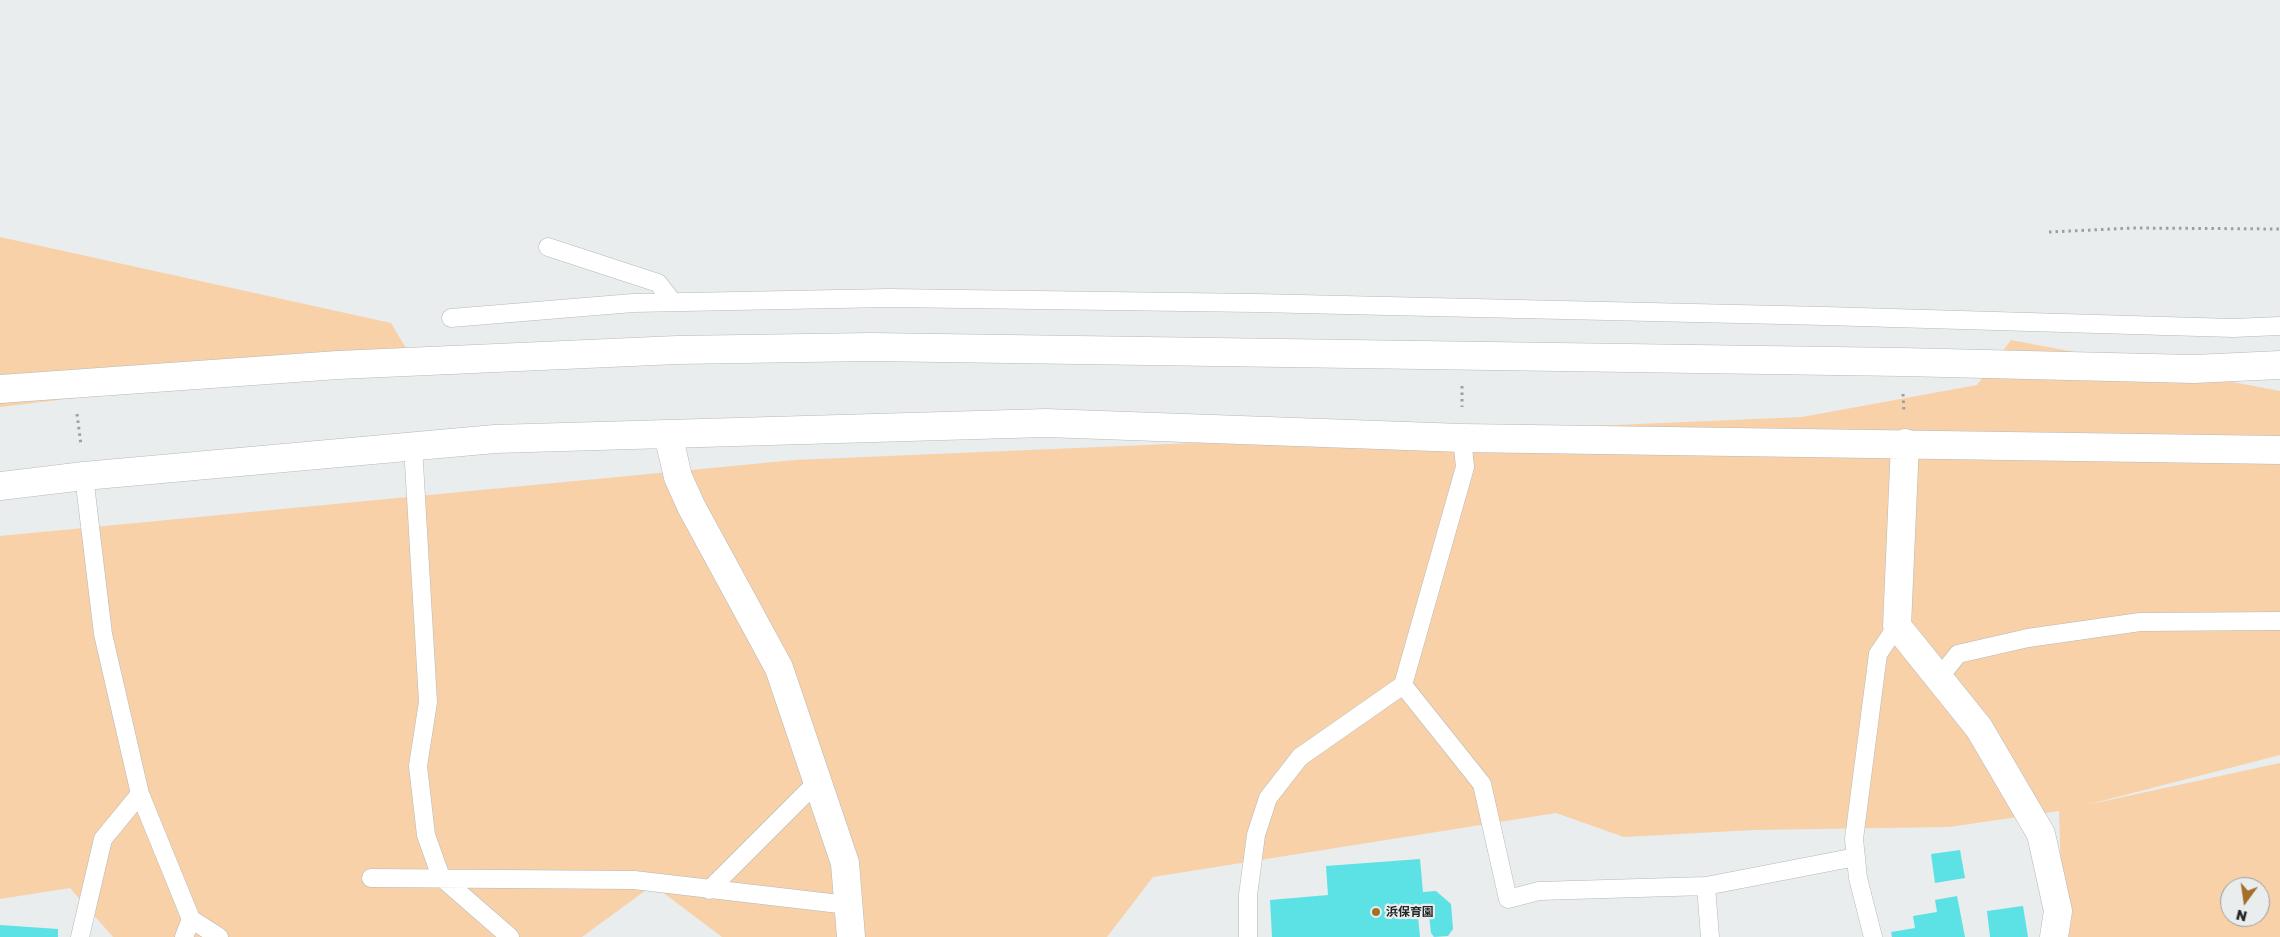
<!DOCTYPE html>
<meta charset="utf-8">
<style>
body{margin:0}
#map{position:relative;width:2280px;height:937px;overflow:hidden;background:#e9eded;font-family:"Golos Text",sans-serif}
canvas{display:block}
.north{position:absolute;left:2220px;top:877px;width:50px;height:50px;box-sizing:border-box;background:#e9eded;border:1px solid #9a9d9d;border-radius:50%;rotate:194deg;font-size:14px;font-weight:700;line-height:20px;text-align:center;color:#242525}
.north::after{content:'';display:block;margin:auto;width:18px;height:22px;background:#a66e2b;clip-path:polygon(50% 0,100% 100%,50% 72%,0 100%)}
</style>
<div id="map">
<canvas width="2280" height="937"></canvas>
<div class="north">N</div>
</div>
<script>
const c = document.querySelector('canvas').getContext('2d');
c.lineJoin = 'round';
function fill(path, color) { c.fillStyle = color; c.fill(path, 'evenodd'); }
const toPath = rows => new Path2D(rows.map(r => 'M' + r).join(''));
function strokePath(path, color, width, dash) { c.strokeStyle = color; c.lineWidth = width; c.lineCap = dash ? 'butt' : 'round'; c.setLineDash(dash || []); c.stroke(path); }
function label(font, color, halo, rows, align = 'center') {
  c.font = font + ' "Golos Text","Noto Sans JP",sans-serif'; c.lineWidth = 4.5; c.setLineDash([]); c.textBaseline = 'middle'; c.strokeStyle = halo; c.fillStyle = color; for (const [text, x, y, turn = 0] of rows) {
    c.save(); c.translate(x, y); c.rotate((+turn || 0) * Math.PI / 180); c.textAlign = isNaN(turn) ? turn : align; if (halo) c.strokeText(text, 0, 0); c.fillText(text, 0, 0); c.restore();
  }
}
const green = toPath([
 [0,237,391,323,410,355,317,369,0,407],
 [2011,340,2280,391,2280,755,2086,805,2280,763,2280,937,2063,937,2059,811,1949,827,1754,830,1624,837,1556,813,1153,877,1107,937,722,937,653,885,582,937,113,937,70,888,0,899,0,536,795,460,1802,417,1977,385],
 [2230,887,2260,887,2260,917,2230,917]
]);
const building = toPath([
 [1960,850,1965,878,1935,883,1931,854],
 [1420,859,1423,892,1436,891,1451,904,1453,929,1448,936,1434,937,1431,933,1429,915,1418,916,1420,937,1272,937,1270,900,1328,895,1326,866],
 [1957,896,1965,937,1892,937,1891,932,1915,928,1913,916,1937,912,1935,900],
 [2023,906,2028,937,1990,937,1987,911],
 [0,925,58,929,58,937,0,937]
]);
const path = toPath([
 [2049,232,2133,228,2280,229],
 [1462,386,1462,407],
 [1903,394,1904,412],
 [77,414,81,445]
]);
const service = toPath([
 [548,247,658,283,673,302],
 [451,318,633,303,889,298,1256,303,1825,316,2233,328,2280,326],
 [1462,438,1465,467,1403,685,1482,784,1508,899,1539,891,1706,886],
 [413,446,428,702,418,766,426,835,441,877,510,937],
 [1939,678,1958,654,2028,638,2140,622,2280,621],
 [140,794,191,919,184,937],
 [371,878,634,880,848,905],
 [709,890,817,782],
 [191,919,219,937],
 [80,937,103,839,140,794,103,634,84,476],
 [1248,937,1248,895,1256,835,1268,798,1300,757,1403,685],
 [1710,937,1706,886,1856,857],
 [1873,937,1858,878,1854,839,1878,654,1897,626]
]);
const minor = toPath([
 [0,389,338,365,677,350,871,347,1902,362,2194,369,2280,365],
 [668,434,678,477,691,506,779,668,845,863,851,937],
 [1905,443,1897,626,1979,728,2041,834,2058,911,2054,937],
 [0,486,84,476,495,439,1046,423,1462,438,2280,450]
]);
const markers = [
 [1376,912,5,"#a66e2b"]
];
const poiNames = [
 ["浜保育園",1386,912]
];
fill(green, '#f8d1a9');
fill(building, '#5ce1e5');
strokePath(service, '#b5b9b9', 19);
strokePath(minor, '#b5b9b9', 29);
strokePath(path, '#9c9f9f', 3, [2.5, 4]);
strokePath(service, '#fff', 18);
strokePath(minor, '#fff', 28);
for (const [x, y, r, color] of markers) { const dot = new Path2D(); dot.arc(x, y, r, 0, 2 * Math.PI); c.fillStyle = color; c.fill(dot); strokePath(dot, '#e9eded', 2); }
label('bold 12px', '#242525', '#e9eded', poiNames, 'left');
</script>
